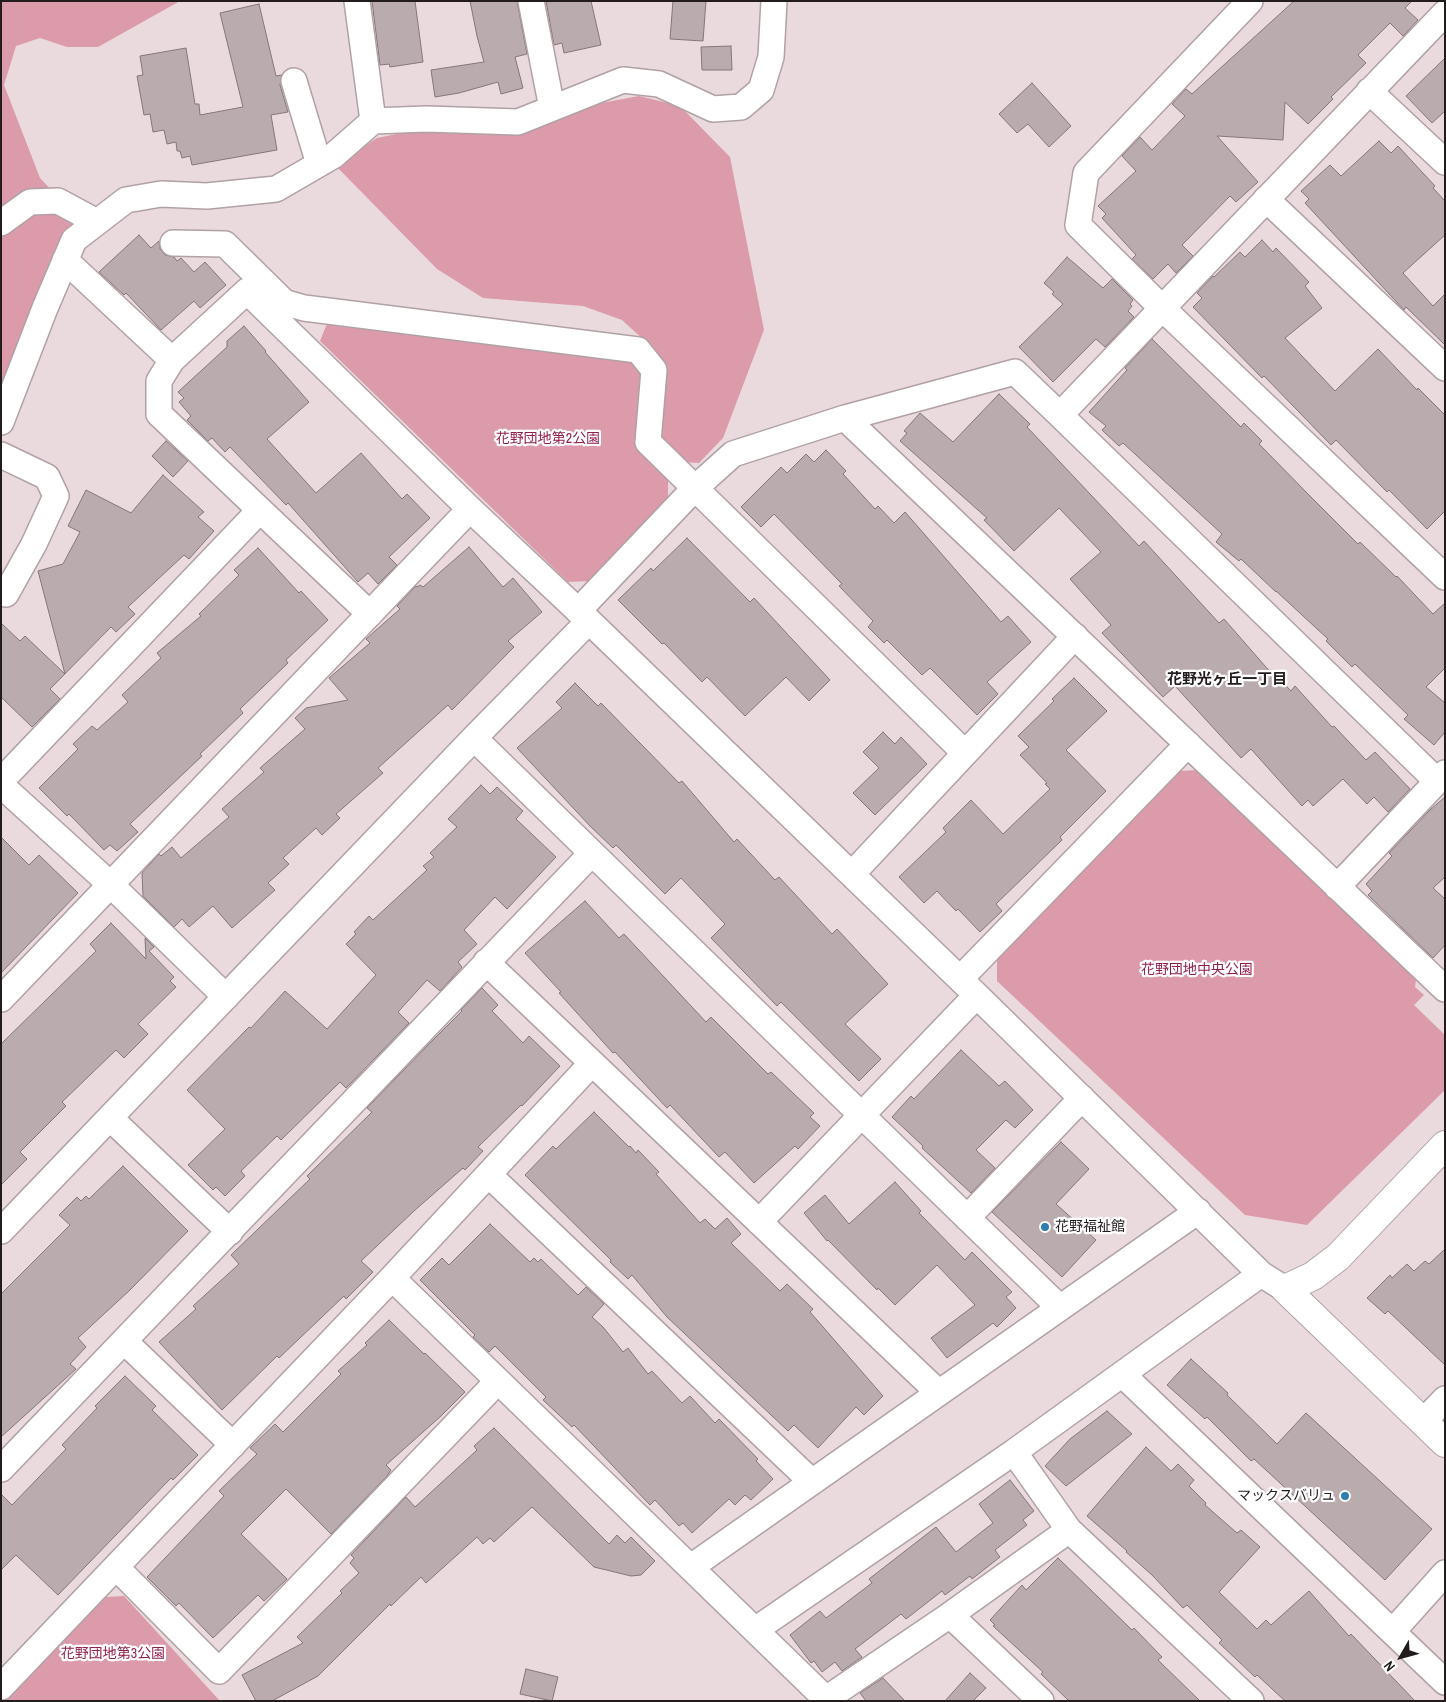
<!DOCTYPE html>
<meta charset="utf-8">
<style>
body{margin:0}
#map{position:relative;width:1446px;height:1702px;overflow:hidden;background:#eadadd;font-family:"Archivo Narrow",sans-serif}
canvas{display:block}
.frame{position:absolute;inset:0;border:2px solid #221c1d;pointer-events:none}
.north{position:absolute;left:1376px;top:1632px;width:50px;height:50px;-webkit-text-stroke:4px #fff;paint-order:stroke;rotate:232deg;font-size:14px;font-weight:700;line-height:20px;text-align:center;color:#221c1d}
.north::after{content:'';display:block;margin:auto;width:18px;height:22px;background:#221c1d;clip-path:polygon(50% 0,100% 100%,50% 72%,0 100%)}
</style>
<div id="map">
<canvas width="1446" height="1702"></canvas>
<div class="frame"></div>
<div class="north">N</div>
</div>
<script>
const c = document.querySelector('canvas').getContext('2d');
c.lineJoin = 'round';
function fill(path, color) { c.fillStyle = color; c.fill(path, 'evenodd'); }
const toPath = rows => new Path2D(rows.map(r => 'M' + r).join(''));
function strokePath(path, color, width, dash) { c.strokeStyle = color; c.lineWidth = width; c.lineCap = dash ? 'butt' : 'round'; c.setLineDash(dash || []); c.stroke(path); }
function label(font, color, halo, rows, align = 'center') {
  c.font = font + ' "Archivo Narrow","Noto Sans JP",sans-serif'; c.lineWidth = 4.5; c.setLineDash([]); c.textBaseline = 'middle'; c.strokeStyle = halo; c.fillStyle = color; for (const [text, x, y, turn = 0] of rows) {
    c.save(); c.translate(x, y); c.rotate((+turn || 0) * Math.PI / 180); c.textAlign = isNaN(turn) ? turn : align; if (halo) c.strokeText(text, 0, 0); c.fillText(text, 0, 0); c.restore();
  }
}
const green = toPath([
 [1,1,180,1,98,47,67,47,40,38,16,46,4,85,40,178,74,214,79,225,56,248,1,393],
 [639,96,680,106,730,157,764,330,723,438,699,463,681,462,659,438,667,368,644,340,622,320,583,306,483,298,437,269,335,165,377,138,407,132,511,135,540,126,591,105],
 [328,321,632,360,643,374,638,449,668,481,668,501,591,581,568,582,320,341],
 [1199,770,1416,980,1415,987,1424,995,1414,1005,1445,1035,1445,1090,1307,1225,1245,1215,997,981,997,959,1177,771],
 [124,1596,220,1701,5,1701,105,1597]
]);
const building = toPath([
 [372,1,415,1,423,62,390,67,389,64,380,65,372,1],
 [470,1,517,1,527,54,515,57,523,88,501,94,498,82,459,93,435,97,431,70,484,62,477,36,470,1],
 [546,1,591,1,601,45,564,53,562,43,554,45,546,1],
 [673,1,706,1,703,41,670,39,673,1],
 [1294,1,1412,1,1405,8,1418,20,1403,36,1390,23,1358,55,1366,63,1331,97,1333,99,1308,124,1285,102,1283,140,1217,136,1258,182,1236,202,1230,196,1182,245,1193,256,1176,273,1168,264,1153,279,1132,259,1136,255,1102,218,1106,214,1098,206,1136,171,1122,156,1140,137,1152,150,1185,116,1172,104,1186,89,1192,94,1294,1],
 [259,4,276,76,282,75,280,85,288,112,271,115,277,150,192,165,190,156,182,158,180,151,177,151,176,142,167,144,164,130,153,132,150,114,144,115,137,76,143,75,140,56,186,48,195,104,199,104,200,115,243,107,220,13,259,4],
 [731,46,732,70,702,70,701,47,731,46],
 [1445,58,1445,111,1432,123,1406,96,1445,58],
 [1032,83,1071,126,1049,147,1028,124,1017,133,999,114,1032,83],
 [1379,141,1391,153,1398,146,1435,186,1433,188,1445,201,1445,235,1403,273,1433,306,1445,294,1445,345,1406,307,1404,310,1305,203,1309,199,1301,191,1330,165,1341,176,1379,141],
 [139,235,151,248,159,241,160,249,165,255,174,257,177,261,181,258,194,272,205,262,226,285,200,308,194,301,161,330,126,293,124,295,99,272,139,235],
 [1262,240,1273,252,1276,248,1309,282,1305,286,1322,308,1285,338,1335,391,1378,349,1417,390,1418,388,1445,415,1445,511,1427,529,1389,490,1387,492,1336,440,1331,445,1264,376,1262,378,1193,307,1202,298,1197,293,1213,276,1214,277,1240,252,1245,257,1262,240],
 [1067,257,1103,288,1112,279,1133,300,1130,304,1132,306,1128,311,1134,317,1105,347,1096,339,1053,382,1019,347,1063,304,1052,294,1054,292,1044,283,1067,257],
 [244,326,266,351,265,352,309,402,267,439,316,493,361,453,402,499,407,494,430,518,389,557,397,565,378,584,368,573,358,582,288,503,286,505,230,447,225,452,212,438,208,441,187,420,191,416,179,402,184,398,178,392,227,347,227,341,244,326],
 [1152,339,1241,427,1244,423,1262,441,1259,444,1310,496,1358,544,1360,542,1396,577,1397,576,1433,614,1445,603,1445,668,1426,687,1445,703,1445,732,1434,745,1404,719,1408,715,1355,664,1352,667,1326,641,1328,639,1276,591,1276,592,1241,559,1239,561,1216,542,1222,534,1123,443,1119,446,1102,430,1106,426,1089,412,1127,370,1125,368,1152,339],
 [999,394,1030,424,1027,427,1139,546,1144,541,1219,623,1224,619,1272,674,1274,673,1291,691,1295,686,1332,727,1334,726,1366,760,1375,752,1410,789,1388,812,1374,797,1367,804,1343,779,1313,806,1308,800,1302,806,1251,749,1241,758,1175,686,1163,697,1102,633,1111,625,1070,579,1101,552,1059,508,1014,551,984,520,987,518,900,441,907,433,904,431,920,413,953,442,999,394],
 [166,441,188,461,173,477,152,456,166,441],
 [826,450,846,471,843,474,875,509,878,506,894,523,905,512,1001,622,1008,616,1031,642,987,682,998,694,977,715,930,668,922,675,887,640,884,643,868,627,873,621,839,586,842,584,774,514,761,527,741,507,781,467,787,473,806,454,814,462,826,450],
 [163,475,204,512,198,517,214,531,189,559,184,555,128,607,135,614,116,632,111,627,50,689,60,699,32,727,1,697,1,623,20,641,25,636,65,674,38,571,63,564,80,532,68,526,86,490,131,513,163,475],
 [687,538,750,602,754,598,830,680,809,701,786,677,745,716,707,677,702,682,664,643,662,644,618,600,651,568,653,571,687,538],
 [469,547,503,587,513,578,542,612,508,641,514,647,452,710,448,705,378,768,383,773,336,814,340,818,322,835,316,828,283,858,289,864,268,883,275,890,232,928,213,906,189,927,182,919,174,927,143,896,142,873,159,854,161,856,172,847,181,858,229,817,222,809,264,772,260,768,305,729,295,718,306,708,348,700,329,678,370,643,366,639,400,609,397,606,416,586,417,587,420,585,423,587,469,547],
 [258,548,299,593,301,591,328,620,286,660,288,663,240,709,243,713,200,754,202,756,130,824,138,832,117,851,110,845,104,850,69,814,67,816,39,788,78,749,73,744,92,726,97,730,128,702,122,695,161,658,157,653,201,616,199,614,239,575,234,570,258,548],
 [1074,678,1107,711,1066,750,1106,791,1060,837,1062,840,996,904,1002,911,980,932,958,909,956,911,937,891,924,903,899,877,946,832,943,828,971,800,1003,834,1050,789,1045,784,1047,783,1020,755,1029,747,1018,736,1054,701,1052,699,1074,678],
 [575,683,598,706,601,703,679,783,682,781,734,842,737,839,775,880,779,877,832,934,837,929,888,984,845,1024,881,1059,859,1081,781,1002,777,1006,711,938,725,924,681,878,665,894,616,845,613,848,590,826,517,748,562,708,556,702,575,683],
 [883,732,895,744,901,737,927,764,875,815,853,793,879,768,863,752,883,732],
 [481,785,490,794,497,787,523,811,516,819,556,857,507,909,495,897,464,930,477,944,458,962,462,967,440,991,427,980,398,1012,409,1023,346,1088,340,1082,281,1140,277,1136,241,1171,245,1176,225,1196,216,1187,213,1190,188,1165,225,1129,187,1090,249,1027,251,1028,285,991,327,1029,376,975,346,944,356,934,354,932,369,916,373,920,427,870,423,866,434,857,430,853,457,827,448,819,481,785],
 [1445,797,1445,877,1433,888,1445,899,1445,945,1433,958,1368,895,1372,891,1366,884,1392,856,1389,853,1430,810,1445,797],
 [1,837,29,865,39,855,78,893,1,973,1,837],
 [585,901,619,938,624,934,706,1022,711,1017,768,1074,771,1072,814,1113,810,1117,820,1126,798,1149,795,1146,754,1183,725,1152,719,1157,670,1105,667,1108,615,1052,613,1053,559,993,561,992,525,953,585,901],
 [111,923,146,959,145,938,154,947,149,951,174,977,170,981,176,987,138,1024,148,1034,124,1058,116,1050,62,1102,66,1106,20,1152,27,1159,1,1185,1,1044,96,951,90,944,111,923],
 [482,988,498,1005,492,1011,523,1043,529,1036,560,1066,522,1106,521,1105,478,1147,483,1151,465,1170,463,1168,414,1211,361,1261,373,1272,346,1299,344,1296,279,1358,277,1356,222,1410,159,1342,196,1309,193,1306,239,1264,231,1255,310,1179,307,1176,372,1112,367,1108,432,1041,462,1011,461,1010,482,988],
 [961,1050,999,1086,1005,1081,1033,1110,1015,1128,1006,1120,976,1150,995,1168,971,1193,922,1148,923,1146,892,1117,911,1096,914,1099,961,1050],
 [594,1112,629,1147,630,1146,636,1153,638,1150,659,1172,656,1174,700,1223,705,1219,715,1229,727,1218,741,1234,731,1243,780,1291,787,1284,813,1309,810,1312,883,1396,864,1415,856,1407,818,1448,794,1425,788,1431,667,1317,632,1275,628,1279,610,1262,611,1260,525,1175,553,1146,556,1149,594,1112],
 [1061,1142,1089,1169,1056,1204,1096,1240,1062,1277,992,1212,1061,1142],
 [123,1166,188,1231,130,1290,78,1338,86,1347,70,1364,76,1369,1,1437,1,1294,70,1225,59,1215,77,1197,81,1201,86,1196,89,1199,123,1166],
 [895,1182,921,1211,919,1213,965,1260,972,1252,1012,1292,1006,1297,1016,1308,997,1327,993,1323,947,1358,931,1338,975,1305,937,1265,895,1305,878,1288,877,1290,828,1240,827,1241,804,1213,825,1195,849,1224,895,1182],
 [490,1224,530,1262,534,1258,538,1262,541,1259,578,1295,586,1287,604,1304,592,1317,603,1327,623,1352,628,1348,648,1374,652,1371,682,1403,690,1396,715,1423,719,1419,758,1459,756,1461,773,1479,751,1500,745,1495,735,1505,729,1499,692,1533,683,1523,679,1526,655,1500,650,1505,574,1425,572,1427,543,1400,546,1397,495,1346,489,1352,473,1337,475,1335,420,1280,442,1258,449,1265,490,1224],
 [1445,1249,1445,1365,1388,1311,1385,1314,1367,1298,1390,1275,1392,1278,1407,1264,1414,1271,1425,1261,1429,1264,1445,1249],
 [389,1320,424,1354,425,1353,465,1392,441,1416,386,1465,391,1470,387,1476,331,1534,286,1489,241,1534,287,1579,264,1601,258,1595,213,1638,179,1603,176,1606,147,1577,224,1496,219,1491,257,1454,250,1448,275,1424,283,1432,341,1374,338,1371,367,1345,365,1343,389,1320],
 [1191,1359,1228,1393,1227,1395,1277,1444,1306,1413,1432,1529,1385,1580,1254,1459,1251,1461,1207,1417,1205,1419,1167,1385,1191,1359],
 [125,1376,156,1406,152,1410,198,1455,173,1480,171,1478,58,1595,16,1555,1,1570,1,1494,12,1505,66,1449,62,1445,97,1408,95,1406,125,1376],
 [1107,1411,1132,1434,1066,1486,1045,1466,1070,1439,1107,1411],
 [494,1428,609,1544,617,1535,625,1543,631,1537,655,1561,641,1575,631,1576,594,1567,532,1507,494,1542,490,1538,483,1544,477,1537,426,1583,421,1577,391,1606,390,1604,318,1676,272,1701,256,1701,242,1675,303,1643,297,1637,342,1593,340,1591,359,1573,350,1563,354,1558,351,1555,406,1497,415,1507,477,1450,474,1446,494,1428],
 [1146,1447,1171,1471,1178,1464,1194,1480,1189,1486,1206,1503,1205,1505,1237,1533,1241,1530,1260,1547,1219,1592,1257,1629,1266,1620,1271,1625,1309,1591,1349,1636,1351,1634,1415,1701,1285,1701,1257,1675,1255,1677,1219,1643,1222,1640,1187,1605,1183,1608,1152,1575,1126,1552,1127,1551,1087,1516,1146,1447],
 [1010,1480,1034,1511,1023,1520,1027,1525,995,1550,1000,1557,972,1579,970,1576,945,1595,942,1591,906,1619,901,1614,855,1649,862,1657,842,1671,835,1662,822,1672,814,1661,811,1663,790,1635,820,1611,826,1618,872,1583,869,1579,936,1527,956,1552,993,1523,979,1504,1010,1480],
 [1058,1558,1132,1630,1134,1628,1162,1657,1158,1660,1200,1701,1069,1701,1041,1674,1043,1672,993,1626,995,1625,990,1620,1022,1585,1026,1590,1058,1558],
 [526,1669,558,1677,552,1701,520,1694,526,1669],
 [970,1673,986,1688,973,1701,945,1701,970,1673],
 [883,1678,905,1701,866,1701,860,1693,883,1678]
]);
const street = toPath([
 [357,1,373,121],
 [531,1,552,108],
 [1250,1,1086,173,1078,225,1161,307,1445,577],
 [294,81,319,164],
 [1369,91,1445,162],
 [1266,199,1445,368],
 [1,223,30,202,58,201,97,222],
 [173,243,225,244,283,301],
 [65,260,172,360],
 [247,291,470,509,589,621,960,979,1261,1274,1285,1289],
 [251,293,304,308,638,350,654,370,648,442,965,753],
 [1060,415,1437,781],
 [845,418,1445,989],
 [1,422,45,308,74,240,126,200,161,194,207,196,276,189,333,156,373,121,426,119,518,122,623,80,659,84,713,109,741,107,761,90,771,57,774,1],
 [1,455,47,477,56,496,34,544,6,594],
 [260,510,370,614],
 [578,611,694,489,733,454,845,418,1015,372,1060,415,1445,13],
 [1,781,260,510,159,414,159,381,172,360,247,291],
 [1,785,110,884,226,997],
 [592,853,1060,1308],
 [852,874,1075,636],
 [1337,887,1445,773],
 [486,962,939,1393],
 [960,979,1188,744],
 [1,999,470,509],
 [110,1118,230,1232],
 [489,1175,812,1482],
 [967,1218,1082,1098],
 [759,1222,976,996],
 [1,1231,474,738,589,621],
 [392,1278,828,1701],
 [124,1341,233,1445],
 [1123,1375,1445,1682],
 [1423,1422,1445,1399],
 [1014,1452,1069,1530,1251,1701],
 [1,1469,592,853,474,738],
 [116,1567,219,1671,497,1382],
 [691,1567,1198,1211],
 [950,1615,1041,1701],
 [755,1630,1014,1452,1261,1274],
 [1393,1631,1445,1573],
 [1,1687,392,1278,592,1063],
 [826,1699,950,1615,1069,1530]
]);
const secondary = toPath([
 [1445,1145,1338,1257,1313,1276,1285,1289,1445,1443]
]);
const markers = [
 [1045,1227,5,"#2e7daf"],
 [1345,1496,5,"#2e7daf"]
];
const parkNames = [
 ["花野団地第2公園",548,439],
 ["花野団地中央公園",1197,970],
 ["花野団地第3公園",113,1654]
];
const poiNames = [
 ["花野福祉館",1055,1227],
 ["マックスバリュ",1335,1496,"right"]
];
const neighbourhoodNames = [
 ["花野光ヶ丘一丁目",1227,680]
];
fill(green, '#db9bab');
fill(building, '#baabae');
strokePath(building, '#847679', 1);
strokePath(street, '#b1a1a5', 28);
strokePath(secondary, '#b1a1a5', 30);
strokePath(street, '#fff', 25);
strokePath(secondary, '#fff', 28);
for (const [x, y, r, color] of markers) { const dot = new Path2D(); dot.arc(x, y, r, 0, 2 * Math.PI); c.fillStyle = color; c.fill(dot); strokePath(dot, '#fff', 2); }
label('14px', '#921e4b', '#fff', parkNames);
label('14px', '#221c1d', '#fff', poiNames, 'left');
label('bold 15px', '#221c1d', '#fff', neighbourhoodNames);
</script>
